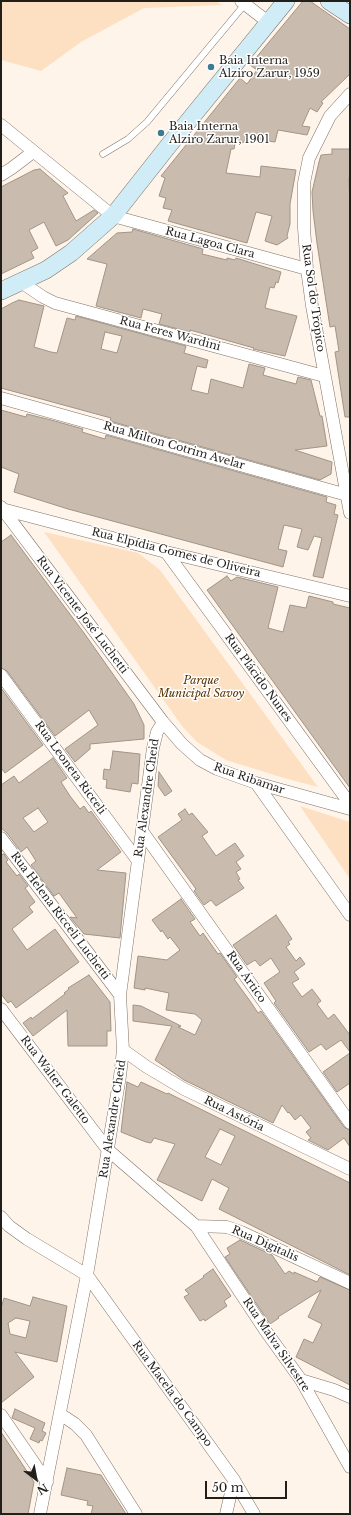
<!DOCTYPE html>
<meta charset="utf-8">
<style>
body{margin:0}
#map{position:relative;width:351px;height:1515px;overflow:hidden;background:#fff4e9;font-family:"Libre Baskerville",serif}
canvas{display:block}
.frame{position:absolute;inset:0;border:2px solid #221e19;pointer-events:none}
.north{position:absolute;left:16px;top:1459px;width:40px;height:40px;-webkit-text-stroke:3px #fff;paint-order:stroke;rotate:148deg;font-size:11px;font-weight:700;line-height:16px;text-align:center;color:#221e19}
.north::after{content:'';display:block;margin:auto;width:14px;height:18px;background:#221e19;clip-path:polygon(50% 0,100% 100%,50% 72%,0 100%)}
.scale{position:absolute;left:205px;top:1481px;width:82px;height:18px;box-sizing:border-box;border:2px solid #221e19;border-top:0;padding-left:5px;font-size:12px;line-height:14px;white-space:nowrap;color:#221e19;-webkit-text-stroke:3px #fff;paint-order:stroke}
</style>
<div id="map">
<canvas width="351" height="1515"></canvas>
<div class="frame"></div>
<div class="north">N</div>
<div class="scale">50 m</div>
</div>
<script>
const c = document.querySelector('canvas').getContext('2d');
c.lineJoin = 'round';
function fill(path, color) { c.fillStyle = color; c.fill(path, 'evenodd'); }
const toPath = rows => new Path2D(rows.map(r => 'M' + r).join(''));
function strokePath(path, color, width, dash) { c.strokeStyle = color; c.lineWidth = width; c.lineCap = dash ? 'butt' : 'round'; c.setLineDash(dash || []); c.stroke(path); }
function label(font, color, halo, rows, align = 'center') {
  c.font = font + ' "Libre Baskerville",serif'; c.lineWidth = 3; c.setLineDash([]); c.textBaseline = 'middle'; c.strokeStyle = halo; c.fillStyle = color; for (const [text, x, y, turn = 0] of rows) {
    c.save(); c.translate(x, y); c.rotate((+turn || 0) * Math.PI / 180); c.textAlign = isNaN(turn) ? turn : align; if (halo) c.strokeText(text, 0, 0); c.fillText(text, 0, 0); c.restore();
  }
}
const green = toPath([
 [1,1,216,1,222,5,144,8,81,42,41,71,1,60],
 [44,532,138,553,160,570,318,787,284,778,226,760,197,742,182,726],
 [300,806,350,822,350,879]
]);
const building = toPath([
 [303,1,310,1,350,29,350,74,321,102,323,103,317,112,310,108,302,126,310,127,307,135,278,130,275,142,247,138,243,143,236,138,234,149,231,149,226,173,260,177,261,166,296,170,290,204,290,224,287,236,288,238,277,245,265,241,272,216,256,212,247,243,168,221,172,210,163,208,166,198,159,196,165,178,161,176,240,78,247,84,257,70,250,65,303,1],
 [332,149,350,149,350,177,349,178,350,212,350,417,345,417,335,352,339,351,335,326,330,327,317,243,313,211,312,192,319,162,321,155,332,154,332,149],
 [40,169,68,193,63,196,76,221,94,210,98,213,68,240,56,246,44,222,29,230,38,248,31,252,34,258,1,274,1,187,34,170,40,169],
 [133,229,203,249,202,254,227,260,227,258,235,260,236,258,281,272,278,283,276,282,274,288,270,287,265,308,297,316,285,356,253,349,254,348,190,330,190,332,159,324,162,314,143,309,141,318,96,306,107,264,87,259,117,233,132,232,133,229],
 [19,300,44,306,34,347,51,352,57,353,67,318,75,320,76,316,186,346,184,353,208,360,206,368,197,366,191,390,208,394,211,379,243,388,249,364,265,368,263,375,296,384,298,377,311,380,320,416,322,416,327,446,295,450,332,462,331,474,320,480,110,421,111,418,1,388,1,309,12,303,19,300],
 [105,332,122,336,117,353,101,349,105,332],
 [1,410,26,417,27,414,51,420,83,429,82,432,105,439,106,435,327,497,326,502,336,505,334,514,338,515,323,578,313,576,322,538,314,536,308,550,297,547,302,529,284,525,278,549,287,551,283,567,68,509,14,492,19,474,1,467,1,410],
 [11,535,84,633,134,704,144,725,144,739,90,744,90,749,75,762,65,749,98,725,89,710,55,736,7,671,1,668,1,542,11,535],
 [227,576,231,581,237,577,278,587,268,628,283,632,290,605,306,608,309,596,333,602,333,604,350,608,350,788,207,590,227,576],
 [1,688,43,745,5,773,1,768,1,688],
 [113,751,140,754,138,784,132,783,130,792,106,788,107,780,103,779,104,769,110,770,113,751],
 [53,758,67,778,61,782,70,796,80,809,84,806,89,813,91,811,121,852,97,870,126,873,120,938,84,934,70,917,77,918,59,893,54,896,31,865,36,861,27,847,21,852,7,833,1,828,1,785,14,776,19,783,53,758],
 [38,808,48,822,34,832,23,818,38,808],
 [159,772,172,791,165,796,158,786,159,772],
 [185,809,189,815,192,813,208,832,202,836,216,856,235,843,244,856,236,862,241,869,236,872,240,879,238,880,244,888,216,906,211,900,204,905,194,891,196,889,158,837,182,820,178,814,185,809],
 [4,854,8,860,6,862,17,876,19,874,28,886,25,888,35,902,29,907,33,912,12,929,27,950,55,929,79,962,16,1008,11,1001,8,1003,1,994,1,855,4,854],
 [181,899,195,919,190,922,200,936,203,933,218,954,220,953,237,977,234,979,250,1001,258,1013,261,1011,344,1127,350,1130,350,1147,344,1138,328,1150,308,1140,311,1138,306,1132,311,1128,301,1115,295,1120,289,1112,288,1113,282,1105,273,1123,184,1080,155,1060,172,1026,133,1021,133,1005,141,1006,181,1026,178,1027,195,1035,202,1020,195,1014,166,1010,169,993,145,988,145,990,134,988,138,956,167,960,180,950,170,937,168,939,162,930,161,932,152,920,181,899],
 [276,915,292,939,288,942,290,944,286,947,296,961,300,957,305,964,294,972,299,979,292,983,302,997,312,989,321,1001,317,1004,328,1019,334,1014,350,1035,350,1052,341,1040,326,1050,321,1044,309,1052,274,1003,276,1001,264,983,280,972,271,958,260,966,255,960,247,965,233,945,276,915],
 [89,975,110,1002,111,1031,107,1031,107,1046,68,1046,67,1010,33,1036,23,1023,31,1017,32,1019,53,1003,65,994,64,993,69,989,68,988,89,975],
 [350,1053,350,1083,337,1092,323,1072,350,1053],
 [127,1082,138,1087,141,1082,167,1094,168,1093,350,1183,350,1275,219,1209,229,1188,212,1179,202,1201,157,1180,175,1144,154,1138,151,1143,146,1142,121,1132,127,1082],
 [220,1129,235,1136,221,1165,205,1157,220,1129],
 [240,1240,272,1255,285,1274,289,1271,294,1274,294,1272,317,1282,320,1277,350,1290,350,1385,296,1357,304,1339,313,1343,322,1324,308,1317,321,1290,278,1317,279,1318,270,1324,225,1257,230,1254,227,1248,240,1240],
 [213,1269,231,1296,224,1301,227,1306,205,1321,204,1319,200,1321,184,1297,189,1294,185,1290,204,1277,203,1276,213,1269],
 [33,1297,67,1306,57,1362,15,1352,34,1377,1,1403,1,1308,4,1298,30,1306,33,1297],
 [16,1318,30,1321,26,1338,10,1334,8,1323,16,1318],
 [15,1409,45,1423,42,1431,46,1433,42,1441,40,1440,39,1443,30,1439,35,1428,12,1418,15,1409],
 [1,1432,34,1482,28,1514,1,1514,1,1432],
 [67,1468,101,1475,126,1514,91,1514,93,1506,87,1505,88,1501,61,1495,67,1468]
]);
const lane = toPath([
 [103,154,128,139,147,122,245,4]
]);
const street = toPath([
 [241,1,268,22],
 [350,94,330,116,309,158,304,183,304,228,307,269,312,306,350,513],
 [1,125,113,216,307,269],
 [1,175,12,168,33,152],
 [21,282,43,297,55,303,324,376],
 [1,398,347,495],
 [1,507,163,722,182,744,200,760,217,769,256,783,350,809],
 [2,509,166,552,350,596],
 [166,552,350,804],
 [1,675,138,861],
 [256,783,350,915],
 [142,831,350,1123],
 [1,838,120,995],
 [1,1009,108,1150,196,1226,265,1330,301,1380,350,1467],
 [123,1050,147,1067,184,1089,350,1169],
 [1,1217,9,1226,27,1239,87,1275,234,1480,254,1514],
 [196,1226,227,1227,241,1232,350,1283],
 [301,1380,334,1390,350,1397],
 [60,1414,75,1424,86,1435,136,1514],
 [1,1415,47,1482],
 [40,1514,87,1275,120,1076,123,1050,120,995,153,748,157,732,163,722],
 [226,1514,234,1480]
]);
const secondary = toPath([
 [329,1,350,15],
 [1,291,46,270,71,253,113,216,169,145,286,1]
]);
const markers = [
 [211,67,4,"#3e7a91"],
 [161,133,4,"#3e7a91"]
];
const poiNames = [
 ["Baia Interna",219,61],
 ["Alziro Zarur, 1959",219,74],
 ["Baia Interna",169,127],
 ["Alziro Zarur, 1901",169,140]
];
const streetNames = [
 ["Rua Lagoa Clara",210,243,15],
 ["Rua Sol do Trópico",313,298,82],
 ["Rua Feres Wardini",170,334,15],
 ["Rua Milton Cotrim Avelar",174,446,16],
 ["Rua Elpídia Gomes de Oliveira",176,553,14],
 ["Rua Vicente José Luchetti",82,615,53],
 ["Rua Plácido Nunes",258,678,54],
 ["Rua Leoneta Ricceli",70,768,54],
 ["Rua Ribamar",249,779,19],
 ["Rua Alexandre Cheid",147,798,-82],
 ["Rua Helena Ricceli Luchetti",60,916,53],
 ["Rua Ártico",246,977,55],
 ["Rua Walter Galetto",55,1080,53],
 ["Rua Astória",234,1114,26],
 ["Rua Alexandre Cheid",113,1119,-81],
 ["Rua Digitalis",265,1244,24],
 ["Rua Malva Silvestre",276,1345,56],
 ["Rua Macela do Campo",172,1394,54]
];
const parkNames = [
 ["Parque",201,681],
 ["Municipal Savoy",201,694]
];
fill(green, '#fddfc2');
fill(building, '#c9bcae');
strokePath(building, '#a09487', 1);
strokePath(lane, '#7f7367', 7);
strokePath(street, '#7f7367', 13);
strokePath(secondary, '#7f7367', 18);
strokePath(lane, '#fff', 6);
strokePath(street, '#fff', 12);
strokePath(secondary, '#d0ecf7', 17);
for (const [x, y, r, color] of markers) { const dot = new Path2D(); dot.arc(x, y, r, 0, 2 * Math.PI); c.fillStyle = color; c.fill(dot); strokePath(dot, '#fff', 1.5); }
label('11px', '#221e19', '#fff', poiNames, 'left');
label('11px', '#221e19', '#fff', streetNames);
label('italic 11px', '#583301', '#fff', parkNames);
</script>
